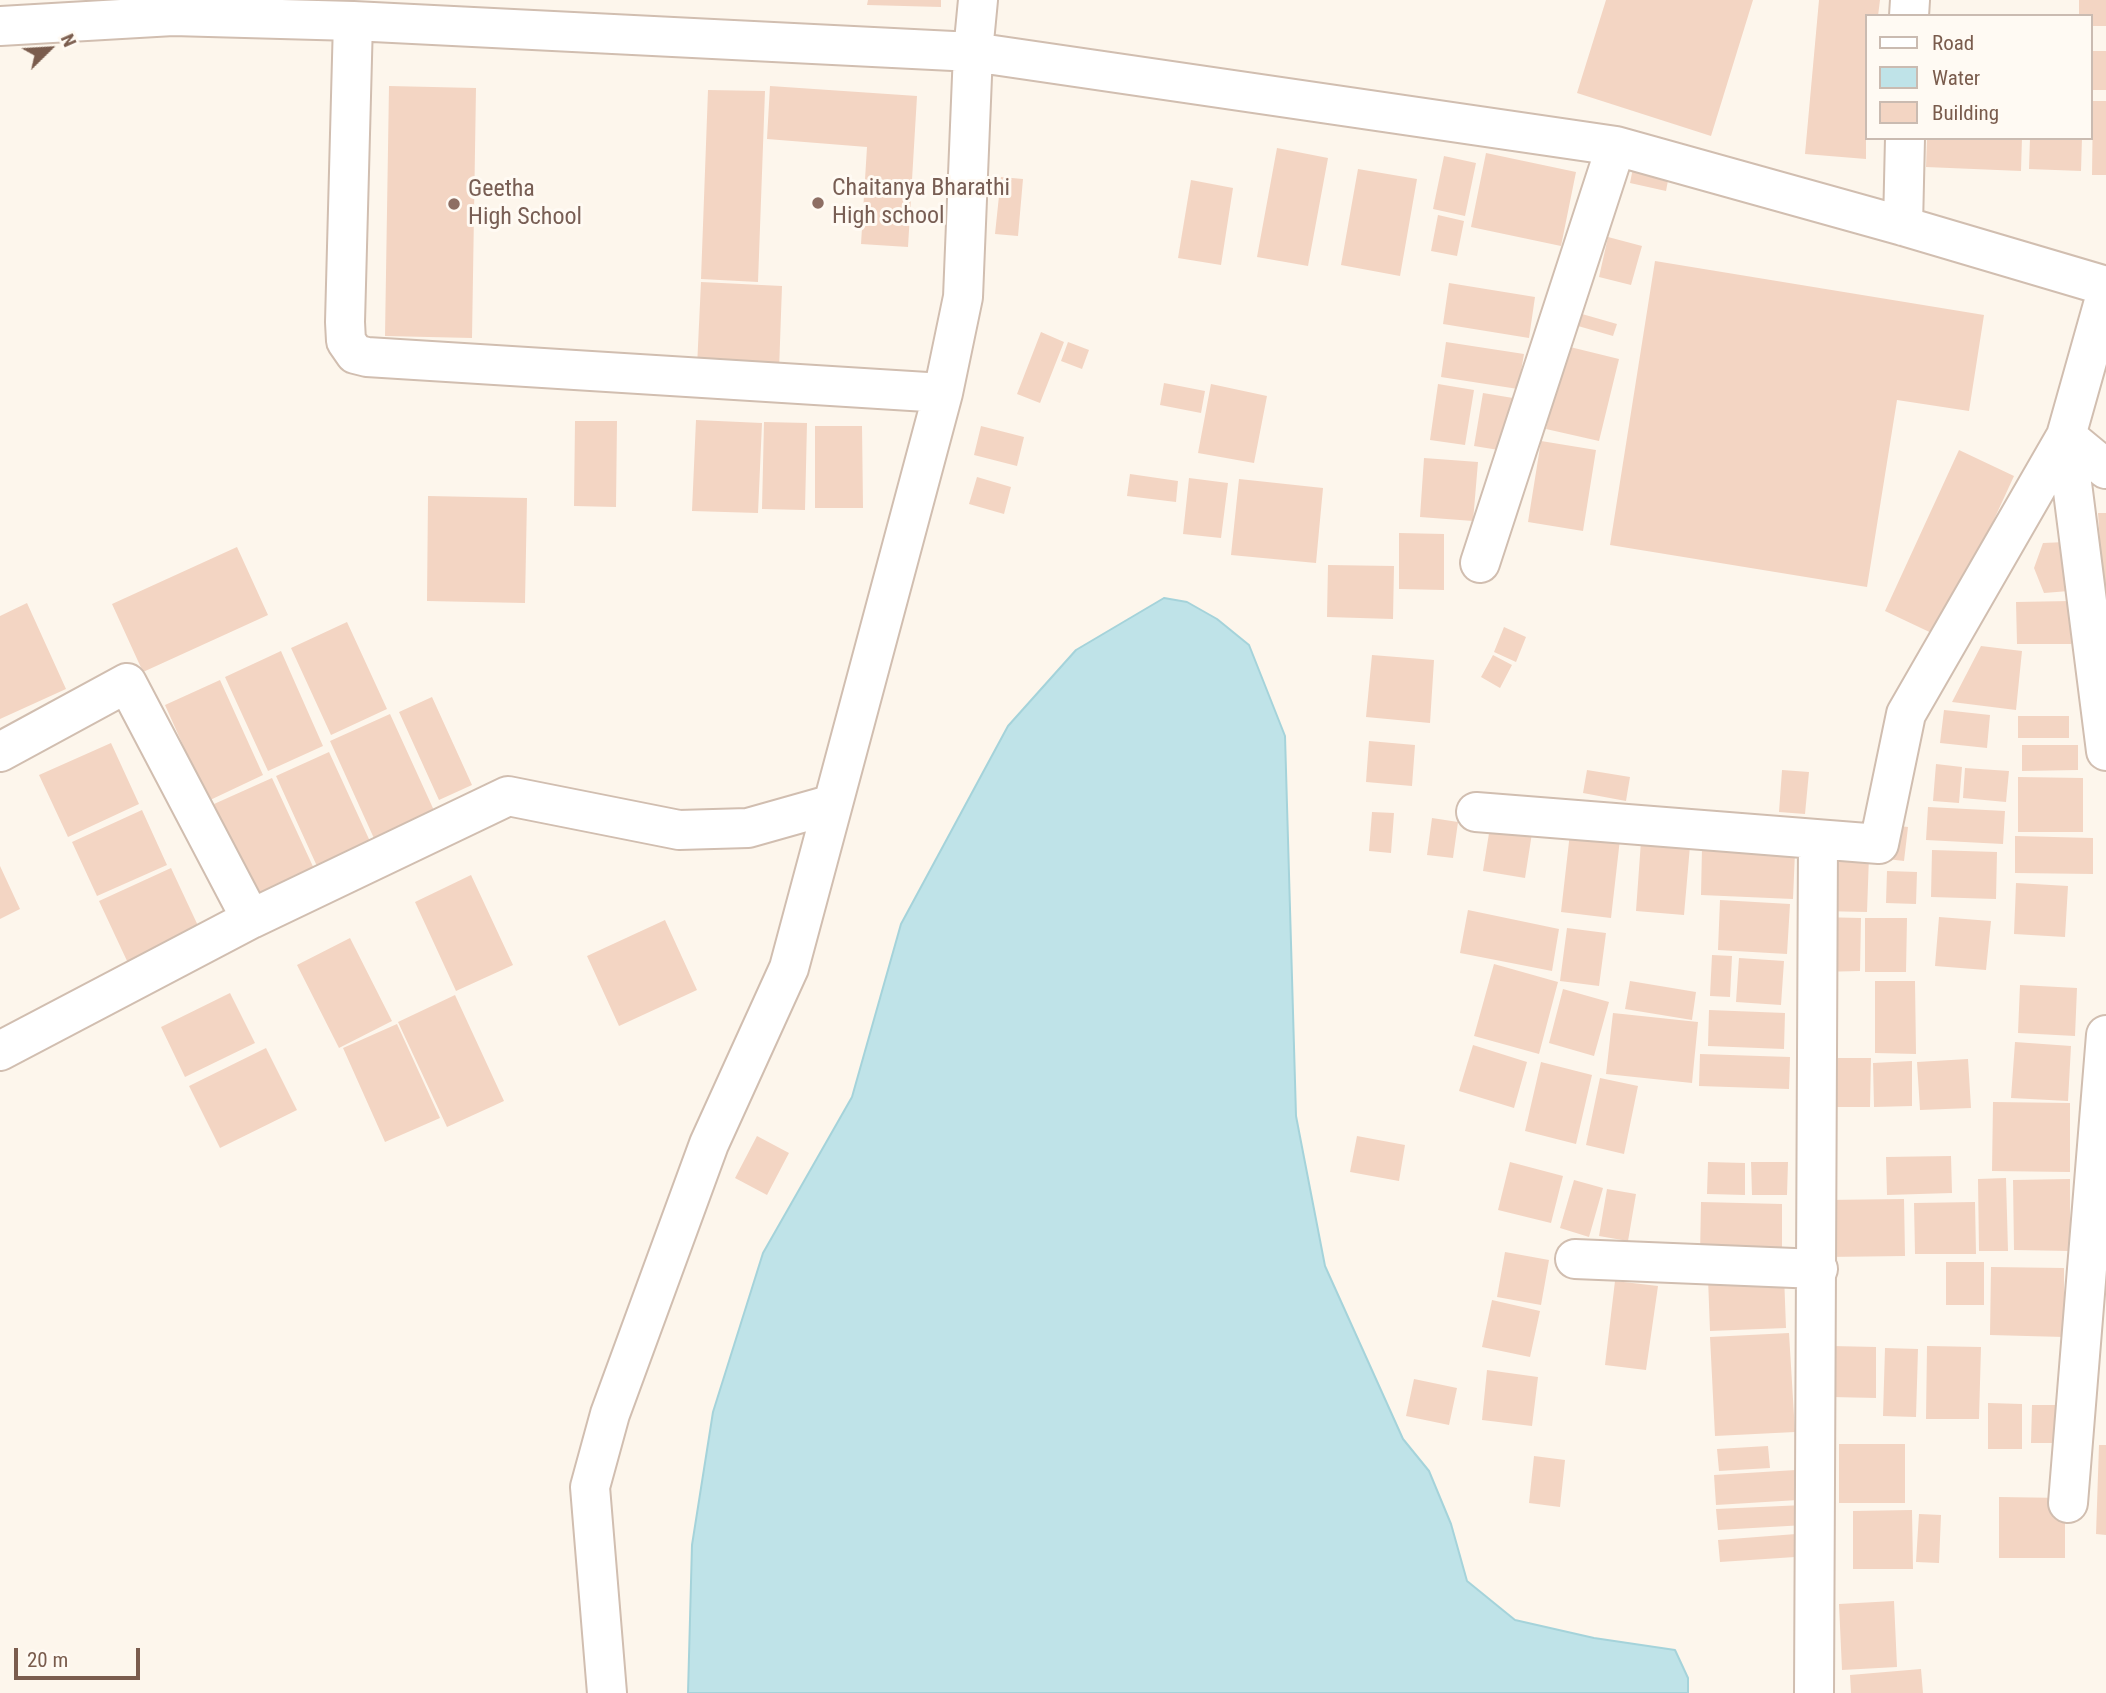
<!DOCTYPE html>
<style>
body{margin:0}
#map{position:relative;width:2106px;height:1693px;overflow:hidden;background:#fdf6ec;font-family:"Roboto Condensed",sans-serif}
canvas{display:block}
.legend{position:absolute;left:1865px;top:14px;width:228px;height:126px;box-sizing:border-box;background:#fffaf3;border:2px solid #cabbb1;margin:0;padding:9px 12px;list-style:none;font-size:21px;color:#7a5c4d}
.legend li{display:flex;align-items:center;gap:14px;height:35px}
.legend b{width:35px;border:2px solid #cabbb1}
.north{position:absolute;left:14px;top:14px;width:70px;height:70px;-webkit-text-stroke:5px #fffaf3;paint-order:stroke;rotate:66deg;font-size:19px;font-weight:700;line-height:28px;text-align:center;color:#7a5c4d}
.north::after{content:'';display:block;margin:auto;width:24px;height:32px;background:#7a5c4d;clip-path:polygon(50% 0,100% 100%,50% 72%,0 100%)}
.scale{position:absolute;left:14px;top:1648px;width:126px;height:32px;box-sizing:border-box;border:4px solid #7a5c4d;border-top:0;padding-left:9px;font-size:21px;line-height:24px;white-space:nowrap;color:#7a5c4d;-webkit-text-stroke:5px #fffaf3;paint-order:stroke}
</style>
<div id="map">
<canvas width="2106" height="1693"></canvas>
<ul class="legend">
<li><b style="height:9px;background:#fff"></b>Road</li>
<li><b style="height:19px;background:#bfe3e8"></b>Water</li>
<li><b style="height:19px;background:#f3d5c3"></b>Building</li>
</ul>
<div class="north">N</div>
<div class="scale">20 m</div>
</div>
<script>
const c = document.querySelector('canvas').getContext('2d');
c.lineJoin = 'round';
function fill(path, color) { c.fillStyle = color; c.fill(path, 'evenodd'); }
const toPath = rows => new Path2D(rows.map(r => 'M' + r).join(''));
function strokePath(path, color, width, dash) { c.strokeStyle = color; c.lineWidth = width; c.lineCap = dash ? 'butt' : 'round'; c.setLineDash(dash || []); c.stroke(path); }
function label(font, color, halo, rows, align = 'center') {
  c.font = font + ' "Roboto Condensed",sans-serif'; c.lineWidth = 6; c.setLineDash([]); c.textBaseline = 'middle'; c.strokeStyle = halo; c.fillStyle = color; for (const [text, x, y, turn = 0] of rows) {
    c.save(); c.translate(x, y); c.rotate((+turn || 0) * Math.PI / 180); c.textAlign = isNaN(turn) ? turn : align; if (halo) c.strokeText(text, 0, 0); c.fillText(text, 0, 0); c.restore();
  }
}
const water = toPath([
 [1164,598,1187,602,1217,619,1249,645,1285,736,1296,1116,1325,1266,1403,1439,1429,1471,1451,1524,1467,1581,1515,1620,1594,1638,1675,1650,1688,1678,1688,1693,688,1693,692,1545,713,1412,763,1253,852,1097,901,924,1008,726,1076,650,1164,598]
]);
const building = toPath([
 [868,0,941,0,941,7,867,5],
 [1606,0,1753,0,1711,136,1577,93],
 [1819,0,1880,0,1878,16,1866,16,1866,159,1805,154],
 [2079,0,2106,0,2106,26,2090,26,2090,16,2079,16],
 [2090,51,2106,51,2106,90,2090,90],
 [389,86,476,88,472,338,385,336],
 [770,86,917,96,908,247,861,244,867,147,767,139],
 [708,90,765,91,758,282,701,279],
 [2093,101,2106,101,2106,175,2092,175],
 [1927,138,2022,138,2021,171,1926,167],
 [2030,138,2082,138,2081,171,2029,169],
 [1277,148,1328,158,1308,266,1257,257],
 [1486,153,1576,172,1561,246,1471,227],
 [1444,156,1476,163,1465,216,1433,209],
 [1634,163,1670,170,1666,191,1630,183],
 [1358,169,1417,179,1400,276,1341,265],
 [1001,177,1023,179,1018,236,995,234],
 [1191,180,1233,188,1221,265,1178,258],
 [1438,215,1464,221,1457,256,1431,251],
 [1608,237,1642,246,1631,285,1599,277],
 [1655,261,1984,315,1969,411,1897,400,1867,587,1610,545],
 [701,282,782,286,779,371,697,367],
 [1449,283,1535,297,1529,338,1443,324],
 [1582,314,1617,324,1613,336,1578,326],
 [1041,332,1064,342,1040,403,1017,394],
 [1068,342,1089,350,1082,369,1061,361],
 [1446,342,1524,354,1518,389,1441,377],
 [1566,346,1619,359,1599,441,1546,429],
 [1164,383,1205,391,1201,413,1160,405],
 [1211,384,1267,396,1254,463,1198,453],
 [1438,384,1474,390,1465,445,1430,440],
 [1483,393,1519,399,1511,452,1474,446],
 [696,420,762,423,758,513,692,511],
 [575,421,617,421,616,507,574,506],
 [764,422,807,423,805,510,762,509],
 [815,426,862,426,863,508,815,508],
 [981,426,1024,437,1017,466,974,455],
 [1541,441,1596,450,1583,531,1528,522],
 [1959,450,2014,476,1940,637,1885,611],
 [1424,458,1478,462,1473,521,1420,517],
 [1130,474,1178,481,1176,502,1127,496],
 [977,477,1011,487,1004,514,969,504],
 [1189,478,1228,483,1221,538,1183,534],
 [1239,479,1323,488,1316,563,1231,555],
 [428,496,527,498,525,603,427,601],
 [2098,513,2106,513,2106,604,2104,604],
 [1399,533,1444,534,1444,590,1399,589],
 [2066,542,2069,591,2044,593,2034,568,2043,543],
 [237,547,268,615,143,672,112,604],
 [1328,565,1394,566,1393,619,1327,617],
 [2070,601,2071,644,2017,644,2016,602],
 [27,603,66,689,0,719,0,616],
 [347,622,387,709,331,735,291,648],
 [1504,627,1526,637,1516,662,1494,652],
 [1981,646,2022,651,2016,710,1952,702],
 [281,651,323,746,268,771,225,677],
 [1372,655,1434,660,1430,723,1366,717],
 [1493,655,1512,665,1500,688,1481,677],
 [220,680,263,775,208,801,165,705],
 [432,697,472,785,439,800,399,712],
 [1944,710,1990,715,1987,748,1940,743],
 [390,714,437,817,377,845,330,741],
 [2018,716,2069,716,2069,738,2018,738],
 [1369,741,1415,745,1412,786,1366,782],
 [111,743,139,804,68,837,39,775],
 [2022,745,2078,745,2078,770,2022,771],
 [329,752,374,850,321,875,276,776],
 [1936,764,1962,767,1959,803,1933,801],
 [1965,768,2009,771,2006,802,1963,798],
 [1587,770,1630,777,1626,801,1583,793],
 [1782,770,1809,772,1805,814,1779,812],
 [2018,777,2083,778,2083,832,2018,832],
 [272,778,316,873,257,899,214,804],
 [1928,807,2005,811,2003,844,1926,840],
 [142,810,167,865,97,896,72,842],
 [1372,812,1394,813,1391,853,1369,851],
 [1432,818,1458,822,1453,858,1427,855],
 [1891,825,1908,827,1904,861,1887,859],
 [1490,827,1532,833,1525,878,1483,871],
 [1570,833,1620,839,1611,918,1561,912],
 [2015,836,2093,838,2093,874,2015,873],
 [1641,841,1690,846,1684,915,1636,911],
 [1702,848,1795,852,1793,899,1701,895],
 [1932,850,1997,852,1996,899,1931,897],
 [1822,854,1869,856,1867,912,1820,911],
 [0,866,20,909,0,919],
 [171,868,200,930,128,963,99,901],
 [1887,871,1917,872,1916,904,1886,903],
 [471,875,513,965,456,991,415,902],
 [2016,883,2068,886,2065,937,2014,934],
 [1720,900,1790,904,1787,954,1718,950],
 [1468,910,1559,929,1552,971,1460,953],
 [1819,917,1861,918,1860,971,1819,972],
 [1939,917,1991,921,1986,970,1935,966],
 [1865,918,1907,918,1906,972,1865,972],
 [665,920,697,990,619,1026,587,956],
 [1567,928,1606,933,1599,986,1560,981],
 [350,938,392,1021,339,1048,297,965],
 [1712,955,1732,956,1730,997,1710,996],
 [1739,958,1784,961,1781,1005,1736,1002],
 [1494,964,1558,982,1539,1054,1474,1036],
 [1630,981,1696,992,1692,1020,1625,1009],
 [1875,981,1915,981,1916,1054,1875,1053],
 [2020,985,2077,988,2075,1036,2018,1033],
 [1563,989,1609,1002,1594,1056,1549,1043],
 [230,993,255,1043,185,1077,161,1027],
 [455,995,504,1101,447,1127,398,1022],
 [1709,1010,1785,1013,1784,1049,1708,1046],
 [1613,1013,1698,1022,1692,1083,1606,1074],
 [397,1024,440,1118,385,1142,343,1048],
 [2015,1042,2071,1046,2068,1101,2011,1098],
 [1473,1045,1527,1062,1514,1108,1459,1091],
 [266,1048,297,1110,220,1148,189,1086],
 [1700,1054,1790,1057,1789,1089,1699,1086],
 [1820,1058,1871,1058,1870,1107,1820,1107],
 [1968,1059,1971,1108,1920,1110,1917,1062],
 [1912,1061,1912,1106,1874,1107,1873,1063],
 [1541,1062,1592,1075,1576,1144,1525,1131],
 [1600,1078,1638,1086,1624,1154,1586,1145],
 [1993,1102,2070,1103,2070,1172,1992,1171],
 [757,1136,789,1153,767,1195,735,1178],
 [1357,1136,1405,1145,1399,1181,1350,1172],
 [1951,1156,1952,1193,1887,1195,1886,1157],
 [1510,1162,1563,1176,1551,1223,1498,1210],
 [1708,1162,1745,1163,1745,1195,1707,1194],
 [1751,1162,1788,1162,1787,1195,1752,1195],
 [2006,1178,2008,1251,1979,1251,1978,1179],
 [2070,1179,2070,1251,2014,1250,2013,1180],
 [1574,1180,1603,1188,1589,1237,1560,1228],
 [1607,1189,1636,1194,1628,1241,1599,1236],
 [1904,1199,1905,1256,1826,1257,1825,1200],
 [1701,1202,1782,1204,1782,1257,1700,1256],
 [1975,1202,1976,1254,1915,1254,1914,1203],
 [1505,1252,1549,1260,1541,1305,1497,1297],
 [1946,1262,1984,1262,1984,1305,1946,1305],
 [1991,1267,2064,1268,2064,1337,1990,1335],
 [1784,1275,1786,1328,1710,1331,1708,1278],
 [1615,1281,1658,1286,1646,1370,1605,1365],
 [1492,1300,1540,1311,1530,1357,1482,1347],
 [1789,1333,1795,1432,1715,1436,1710,1337],
 [1832,1346,1876,1347,1876,1398,1832,1397],
 [1927,1346,1981,1347,1979,1419,1926,1419],
 [1885,1348,1918,1349,1916,1417,1883,1416],
 [1487,1370,1538,1377,1532,1426,1482,1420],
 [1414,1379,1457,1388,1449,1425,1406,1416],
 [1988,1403,2022,1404,2022,1449,1988,1449],
 [2032,1405,2064,1405,2063,1443,2031,1443],
 [1839,1444,1905,1444,1905,1503,1839,1503],
 [2099,1445,2106,1445,2106,1535,2096,1534],
 [1768,1446,1770,1468,1719,1471,1717,1449],
 [1534,1456,1565,1460,1560,1507,1529,1503],
 [1796,1470,1798,1500,1716,1505,1714,1475],
 [1999,1497,2065,1498,2065,1558,1999,1558],
 [1804,1505,1805,1525,1718,1530,1716,1509],
 [1912,1510,1913,1569,1853,1569,1853,1511],
 [1919,1514,1941,1515,1939,1563,1916,1562],
 [1809,1533,1810,1556,1720,1562,1718,1540],
 [1894,1601,1897,1667,1842,1670,1839,1604],
 [1921,1669,1923,1693,1851,1693,1850,1675]
]);
const minor = toPath([
 [1909,16,1910,0],
 [353,21,345,322,346,341,355,354,367,357,943,393],
 [0,26,173,16,353,21,973,52,978,0],
 [1903,226,1905,138],
 [2106,294,2066,436,2106,751],
 [1480,563,1616,146],
 [0,752,127,683,251,919],
 [1476,812,1879,844,1906,714,2066,436,2106,469],
 [0,1051,251,919,508,796,679,830,748,828,833,804,943,393,963,297,973,52,1616,146,1903,226,2106,286],
 [1575,1259,1818,1269],
 [2068,1503,2106,1035],
 [607,1693,590,1487,610,1414,709,1144,789,968,833,804],
 [1814,1693,1818,841]
]);
const markers = [
 [818,203,7,"#8d6e63"],
 [454,204,7,"#8d6e63"]
];
const educationNames = [
 ["Chaitanya Bharathi",832,189],
 ["High school",832,217],
 ["Geetha",468,190],
 ["High School",468,218]
];
fill(water, '#bfe3e8');
strokePath(water, '#a5d3da', 2);
fill(building, '#f3d5c3');
strokePath(minor, '#d1beb0', 42);
strokePath(minor, '#fff', 38);
for (const [x, y, r, color] of markers) { const dot = new Path2D(); dot.arc(x, y, r, 0, 2 * Math.PI); c.fillStyle = color; c.fill(dot); strokePath(dot, '#fffaf3', 2.5); }
label('24px', '#785e54', '#fffaf3', educationNames, 'left');
</script>
